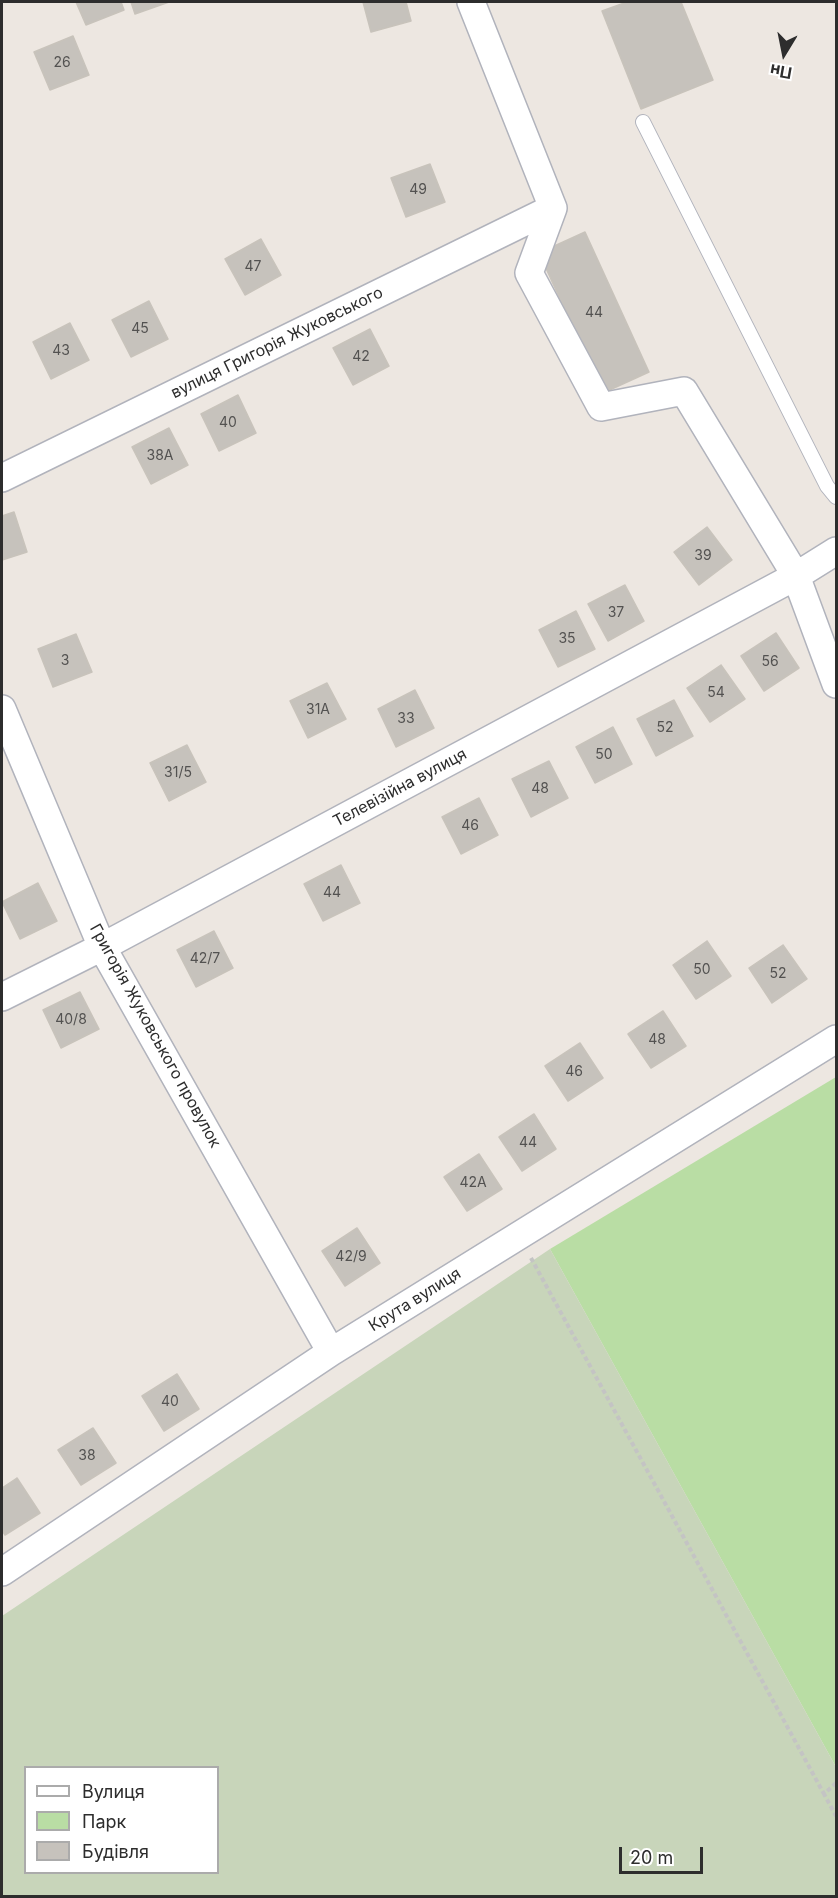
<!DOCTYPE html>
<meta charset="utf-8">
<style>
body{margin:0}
#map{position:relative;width:838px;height:1898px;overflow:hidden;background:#ede7e1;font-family:Inter,sans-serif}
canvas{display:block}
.frame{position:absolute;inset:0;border:3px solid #2d2d2d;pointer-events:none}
.legend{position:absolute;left:24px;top:1766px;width:195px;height:108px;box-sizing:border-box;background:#fff;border:2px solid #ababab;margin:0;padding:8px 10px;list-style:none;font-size:18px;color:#2d2d2d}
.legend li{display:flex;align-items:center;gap:12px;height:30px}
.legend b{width:30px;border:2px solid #ababab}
.north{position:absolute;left:754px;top:24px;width:60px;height:60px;-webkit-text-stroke:4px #fff;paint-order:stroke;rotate:190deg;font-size:16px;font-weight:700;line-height:24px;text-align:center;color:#2d2d2d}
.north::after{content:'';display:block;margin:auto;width:21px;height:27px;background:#2d2d2d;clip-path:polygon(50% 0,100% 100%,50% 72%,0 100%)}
.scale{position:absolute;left:619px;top:1847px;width:84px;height:27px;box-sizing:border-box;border:3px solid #2d2d2d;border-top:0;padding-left:8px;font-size:18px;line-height:21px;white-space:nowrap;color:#2d2d2d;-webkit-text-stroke:4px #fff;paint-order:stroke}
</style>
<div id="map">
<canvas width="838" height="1898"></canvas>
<div class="frame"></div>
<ul class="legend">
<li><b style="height:8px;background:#fff"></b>Вулиця</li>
<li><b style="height:16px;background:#b9dda4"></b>Парк</li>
<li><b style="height:16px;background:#c6c2bc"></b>Будівля</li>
</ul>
<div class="north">Пн</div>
<div class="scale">20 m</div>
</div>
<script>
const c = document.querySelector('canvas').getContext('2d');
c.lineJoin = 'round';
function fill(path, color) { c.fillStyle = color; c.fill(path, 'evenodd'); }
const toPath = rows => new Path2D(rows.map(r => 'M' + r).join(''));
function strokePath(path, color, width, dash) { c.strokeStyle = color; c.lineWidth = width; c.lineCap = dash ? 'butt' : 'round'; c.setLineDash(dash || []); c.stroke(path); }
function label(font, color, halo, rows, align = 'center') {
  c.font = font + ' Inter,sans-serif'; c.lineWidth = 6; c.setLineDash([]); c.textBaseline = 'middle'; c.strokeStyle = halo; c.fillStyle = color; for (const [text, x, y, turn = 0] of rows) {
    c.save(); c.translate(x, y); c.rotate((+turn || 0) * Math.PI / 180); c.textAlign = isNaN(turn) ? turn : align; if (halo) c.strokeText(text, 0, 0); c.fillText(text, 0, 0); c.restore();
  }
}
const green = toPath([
 [836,1077,836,1767,550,1249]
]);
const cemetery = toPath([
 [550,1249,836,1767,836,1896,2,1896,2,1616],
 [26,1768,218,1768,218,1872,26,1872]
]);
const building = toPath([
 [76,2,121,2,124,10,86,25,76,2],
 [131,2,169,2,135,14,131,2],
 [363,2,406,2,411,21,371,32,363,2],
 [627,2,681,2,713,80,641,109,602,11,627,2],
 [73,36,89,75,50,90,34,52,73,36],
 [430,164,445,202,406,217,391,178,430,164],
 [585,232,649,372,603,393,539,253,585,232],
 [261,239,281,275,245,295,225,259,261,239],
 [149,301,168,339,131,357,112,320,149,301],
 [70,323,89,360,51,379,33,342,70,323],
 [370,329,389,366,353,385,333,348,370,329],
 [238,395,256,433,219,451,201,414,238,395],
 [169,428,188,465,151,484,132,447,169,428],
 [14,512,27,552,2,560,2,516,14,512],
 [707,527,732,560,699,585,674,552,707,527],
 [625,585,644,621,608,641,588,604,625,585],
 [576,611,595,649,558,667,539,630,576,611],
 [776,633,799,668,764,691,741,656,776,633],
 [76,634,92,672,53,687,38,649,76,634],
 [721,665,745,699,710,722,687,688,721,665],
 [327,683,346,719,308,738,290,701,327,683],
 [415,690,434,728,396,747,378,709,415,690],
 [674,700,693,736,656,756,637,719,674,700],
 [613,727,632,764,595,783,576,747,613,727],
 [187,745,206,782,169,801,150,763,187,745],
 [549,761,568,798,531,817,512,779,549,761],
 [479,798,498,835,461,854,442,817,479,798],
 [341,865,360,903,323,921,304,884,341,865],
 [38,883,57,921,20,939,2,902,38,883],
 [214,931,233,968,196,987,177,950,214,931],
 [707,941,731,976,696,999,673,965,707,941],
 [783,945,807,979,772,1003,749,968,783,945],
 [80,992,99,1029,61,1048,43,1010,80,992],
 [663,1011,686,1046,651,1068,628,1034,663,1011],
 [580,1043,603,1078,568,1101,545,1066,580,1043],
 [534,1114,556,1149,522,1171,499,1137,534,1114],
 [479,1154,502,1189,467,1211,444,1177,479,1154],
 [357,1228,380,1263,345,1286,322,1251,357,1228],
 [177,1374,199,1409,164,1431,142,1396,177,1374],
 [93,1428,116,1463,81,1485,58,1450,93,1428],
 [17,1478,40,1513,5,1535,2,1530,2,1488,17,1478]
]);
const path = toPath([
 [531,1258,824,1794],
 [836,1783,824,1794,836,1816]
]);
const service = toPath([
 [643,122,827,486,836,497]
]);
const minor = toPath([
 [471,2,553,208,529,273,601,407,684,391,796,576,836,684],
 [2,478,553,208],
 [2,709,102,947,331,1352],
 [2,997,102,947,796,576,836,551],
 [2,1572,331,1352,836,1039]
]);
const numberNames = [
 ["26",62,63],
 ["49",418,190],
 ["47",253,267],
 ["44",594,313],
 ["45",140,329],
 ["43",61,351],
 ["42",361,357],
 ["40",228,423],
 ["38А",160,456],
 ["39",703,556],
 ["37",616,613],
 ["35",567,639],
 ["3",65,661],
 ["56",770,662],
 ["54",716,693],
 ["31А",318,710],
 ["33",406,719],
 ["52",665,728],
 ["50",604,755],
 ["31/5",178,773],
 ["48",540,789],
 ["46",470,826],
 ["44",332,893],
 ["42/7",205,959],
 ["50",702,970],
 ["52",778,974],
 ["40/8",71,1020],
 ["48",657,1040],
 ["46",574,1072],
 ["44",528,1143],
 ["42А",473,1183],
 ["42/9",351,1257],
 ["40",170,1402],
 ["38",87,1456]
];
const streetNames = [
 ["вулиця Григорія Жуковського",277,343,-26],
 ["Телевізійна вулиця",400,788,-28],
 ["Григорія Жуковського провулок",155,1036,61],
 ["Крута вулиця",415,1300,-32]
];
fill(green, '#b9dda4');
fill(cemetery, '#c8d5ba');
fill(building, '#c6c2bc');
strokePath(building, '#c8c3bb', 1.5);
strokePath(service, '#b1b3bc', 16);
strokePath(minor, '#b1b3bc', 30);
strokePath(path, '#c4c4c4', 4, [4.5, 3]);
strokePath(service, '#fff', 14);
strokePath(minor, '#fff', 27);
label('14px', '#535251', null, numberNames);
label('16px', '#2d2d2d', '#fff', streetNames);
</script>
